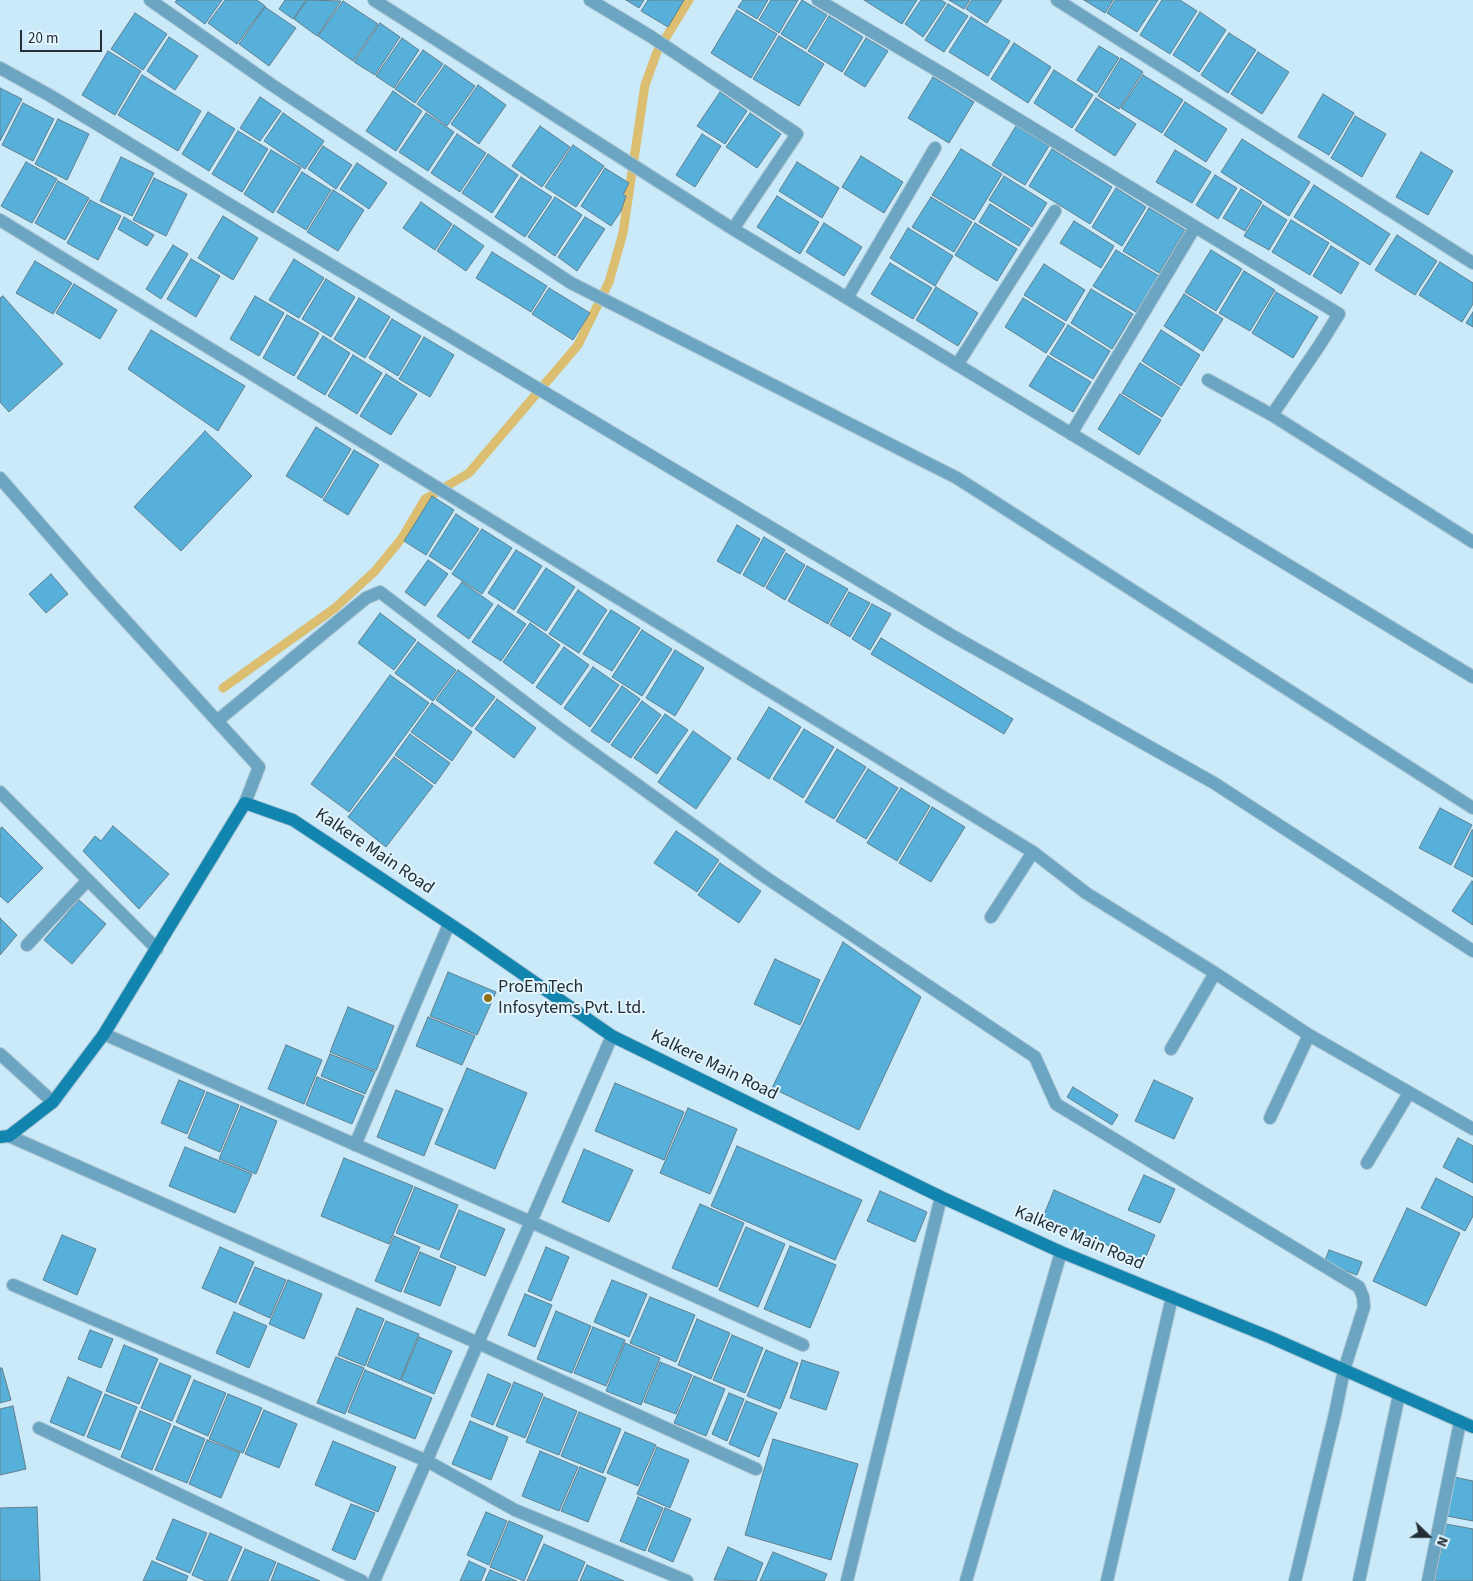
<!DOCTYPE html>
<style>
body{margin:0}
#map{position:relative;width:1473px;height:1581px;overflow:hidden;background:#cae9f9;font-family:"Source Sans 3",sans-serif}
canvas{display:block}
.north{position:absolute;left:1403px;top:1511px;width:50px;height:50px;-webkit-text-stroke:4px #e2f4fe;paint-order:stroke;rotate:112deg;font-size:14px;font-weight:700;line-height:20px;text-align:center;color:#232f35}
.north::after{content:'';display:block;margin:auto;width:18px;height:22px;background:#232f35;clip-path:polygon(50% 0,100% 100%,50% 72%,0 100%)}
.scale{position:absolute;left:20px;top:30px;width:82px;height:22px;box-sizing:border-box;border:2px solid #232f35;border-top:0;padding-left:6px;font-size:15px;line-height:18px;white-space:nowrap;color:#232f35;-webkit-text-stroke:4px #e2f4fe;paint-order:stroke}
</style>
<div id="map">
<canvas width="1473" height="1581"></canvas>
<div class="north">N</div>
<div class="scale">20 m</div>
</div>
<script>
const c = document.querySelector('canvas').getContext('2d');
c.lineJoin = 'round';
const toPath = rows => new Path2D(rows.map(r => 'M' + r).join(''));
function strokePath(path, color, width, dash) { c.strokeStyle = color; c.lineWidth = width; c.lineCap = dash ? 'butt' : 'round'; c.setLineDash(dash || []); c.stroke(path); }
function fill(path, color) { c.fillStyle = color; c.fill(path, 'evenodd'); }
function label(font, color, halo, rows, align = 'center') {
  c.font = font + ' "Source Sans 3",sans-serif'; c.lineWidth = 4; c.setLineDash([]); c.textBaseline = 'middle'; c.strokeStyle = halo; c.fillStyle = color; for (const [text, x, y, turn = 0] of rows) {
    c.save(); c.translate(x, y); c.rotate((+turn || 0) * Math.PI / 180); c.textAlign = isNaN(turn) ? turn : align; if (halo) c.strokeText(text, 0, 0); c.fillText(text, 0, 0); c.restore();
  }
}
const stream = toPath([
 [223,688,335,608,375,571,402,538,425,499,469,473,578,345,609,282,623,233,645,85,657,52,689,0]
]);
const building = toPath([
 [177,0,222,0,205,24,175,2,177,0],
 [225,0,257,0,265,6,237,44,208,23,225,0],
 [285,0,306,0,293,19,279,9,285,0],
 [307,0,341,1,317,36,294,19,307,0],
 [626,0,644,0,639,8,626,0],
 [648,0,684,0,668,27,641,11,648,0],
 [743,0,768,0,757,19,738,7,743,0],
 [771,0,798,0,779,33,759,20,771,0],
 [802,0,827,15,806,49,781,34,802,0],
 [864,0,917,0,902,24,864,0],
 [921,0,941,0,946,3,923,37,905,24,921,0],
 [949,0,970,0,964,9,949,0],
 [972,0,1002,0,987,23,966,9,972,0],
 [1084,0,1113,0,1105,13,1084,0],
 [1115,0,1158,0,1137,32,1107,13,1115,0],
 [1162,0,1180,0,1197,11,1170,54,1140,35,1162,0],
 [343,1,378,24,353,61,318,36,343,1],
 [948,4,968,16,944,52,925,40,948,4],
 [265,7,296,28,269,66,239,44,265,7],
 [737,10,777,34,751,78,711,53,737,10],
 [1200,12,1226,30,1199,72,1173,55,1200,12],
 [135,13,167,34,143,70,111,49,135,13],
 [829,16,863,37,842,72,808,51,829,16],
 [971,17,1010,41,988,76,949,52,971,17],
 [380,23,400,37,375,75,354,62,380,23],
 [1229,33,1256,50,1228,93,1201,75,1229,33],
 [779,36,824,64,799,106,753,79,779,36],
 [169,37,198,56,175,90,147,71,169,37],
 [402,38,419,50,394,88,376,76,402,38],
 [866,38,888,51,865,87,844,74,866,38],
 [1014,43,1051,67,1028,103,991,79,1014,43],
 [1099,46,1119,58,1097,93,1077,80,1099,46],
 [423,50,443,64,415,103,395,89,423,50],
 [108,51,141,71,115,115,82,95,108,51],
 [1258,52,1289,72,1262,114,1231,94,1258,52],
 [1121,58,1143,72,1119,109,1098,96,1121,58],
 [445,65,475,86,447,126,417,104,445,65],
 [1054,70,1093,95,1072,128,1034,103,1054,70],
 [142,75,201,111,178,151,118,115,142,75],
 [1143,75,1183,100,1162,133,1121,108,1143,75],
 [933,77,974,102,949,143,908,118,933,77],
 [478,85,506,105,479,144,451,124,478,85],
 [0,88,22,99,0,141,0,88],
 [393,91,422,111,396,151,366,131,393,91],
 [720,92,747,111,725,144,697,126,720,92],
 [1323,94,1354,113,1329,155,1298,137,1323,94],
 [260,97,281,111,260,141,240,128,260,97],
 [1096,98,1136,124,1115,156,1075,130,1096,98],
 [1185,102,1227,129,1206,162,1164,135,1185,102],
 [23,103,54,119,33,161,2,145,23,103],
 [208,112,235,129,209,171,182,154,208,112],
 [283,113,324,141,305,169,264,141,283,113],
 [426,113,454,132,428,171,399,152,426,113],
 [750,113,781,134,757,168,726,147,750,113],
 [1355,116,1386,134,1362,177,1331,158,1355,116],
 [58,119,89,134,67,180,35,164,58,119],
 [540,126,570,147,542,187,512,166,540,126],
 [1016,126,1049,146,1025,185,992,165,1016,126],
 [238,131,268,149,242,192,212,174,238,131],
 [457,134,486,153,460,192,431,173,457,134],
 [702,134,721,146,695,187,676,175,702,134],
 [1242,139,1310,182,1289,216,1221,172,1242,139],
 [573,145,604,166,576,207,545,187,573,145],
 [323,146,352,165,336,189,308,169,323,146],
 [961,149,1002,174,974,220,932,195,961,149],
 [1052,149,1112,187,1090,224,1029,186,1052,149],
 [271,150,301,168,273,213,244,194,271,150],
 [1175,150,1211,172,1192,203,1156,182,1175,150],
 [1421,152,1453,171,1428,215,1396,197,1421,152],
 [488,154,518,175,492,213,462,193,488,154],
 [861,156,903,182,884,213,842,187,861,156],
 [121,157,154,173,132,216,100,201,121,157],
 [26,162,57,179,32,223,1,206,26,162],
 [797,162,839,188,822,218,779,191,797,162],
 [357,163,387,183,369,209,340,189,357,163],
 [605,168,629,183,623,195,626,196,621,211,611,226,581,206,605,168],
 [302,172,331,190,306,230,277,212,302,172],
 [1215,175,1237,188,1218,219,1196,205,1215,175],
 [1004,176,1047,203,1032,227,989,200,1004,176],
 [521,177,552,197,525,237,495,217,521,177],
 [154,178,187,194,166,236,133,220,154,178],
 [58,181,89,198,65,240,35,223,58,181],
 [1314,185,1390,234,1370,265,1294,217,1314,185],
 [1116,188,1146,207,1122,246,1092,227,1116,188],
 [1241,189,1262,202,1245,231,1223,218,1241,189],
 [333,190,364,210,338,251,307,232,333,190],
 [777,196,819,222,800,254,757,227,777,196],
 [555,197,582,215,555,256,528,237,555,197],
 [931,197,972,222,954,252,912,227,931,197],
 [90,200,121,216,98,260,67,243,90,200],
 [421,202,452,224,435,250,403,228,421,202],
 [990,204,1030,229,1019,246,979,222,990,204],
 [1263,205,1287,220,1269,250,1244,236,1263,205],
 [1149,208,1185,230,1159,273,1123,251,1149,208],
 [223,216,258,238,233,280,198,258,223,216],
 [124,217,154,235,147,246,118,229,124,217],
 [585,217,605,229,577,271,558,257,585,217],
 [1291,220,1329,243,1310,275,1272,252,1291,220],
 [1074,221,1114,246,1101,268,1060,243,1074,221],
 [824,223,862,247,844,276,806,252,824,223],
 [975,223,1017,249,997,281,955,255,975,223],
 [454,225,484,246,466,271,437,251,454,225],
 [908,228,953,256,935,286,890,258,908,228],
 [1397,235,1437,261,1415,295,1375,270,1397,235],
 [173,245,188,254,161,299,146,289,173,245],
 [1331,246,1359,263,1341,294,1313,276,1331,246],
 [1116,250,1159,276,1136,312,1093,286,1116,250],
 [1211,250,1242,269,1216,311,1185,292,1211,250],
 [492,252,547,286,531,312,476,278,492,252],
 [191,259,220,276,196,317,167,299,191,259],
 [294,259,324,278,299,318,269,300,294,259],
 [35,261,72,283,53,314,16,293,35,261],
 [1440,262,1473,283,1473,304,1462,322,1419,295,1440,262],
 [890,263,932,288,913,319,871,294,890,263],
 [1044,264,1085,290,1066,321,1024,295,1044,264],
 [1244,271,1275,290,1250,331,1219,313,1244,271],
 [326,279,355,297,331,337,302,319,326,279],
 [74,284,117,310,100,339,56,313,74,284],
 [936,287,978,313,958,346,916,320,936,287],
 [549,288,590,313,573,340,532,314,549,288],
 [1091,289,1133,314,1112,349,1071,323,1091,289],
 [1276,292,1318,317,1293,358,1252,333,1276,292],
 [1184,294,1223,319,1203,351,1164,326,1184,294],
 [3,296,63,364,9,412,0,402,0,298,3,296],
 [255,296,284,313,259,356,230,339,255,296],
 [359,298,390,317,365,358,334,339,359,298],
 [1023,298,1065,324,1046,353,1005,327,1023,298],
 [1473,312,1473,327,1466,323,1473,312],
 [287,315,319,333,294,376,263,358,287,315],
 [392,319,421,336,398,376,369,358,392,319],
 [1068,325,1110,351,1093,379,1050,354,1068,325],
 [151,330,245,386,218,431,128,369,151,330],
 [1161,330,1200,355,1181,386,1142,361,1161,330],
 [323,336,350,353,325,395,297,378,323,336],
 [424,337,454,355,430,397,399,379,424,337],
 [353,355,382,373,357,414,328,396,353,355],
 [1048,356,1091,382,1073,412,1029,386,1048,356],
 [1140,363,1180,388,1162,417,1122,393,1140,363],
 [386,374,417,394,391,435,360,416,386,374],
 [1120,394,1161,420,1139,455,1098,429,1120,394],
 [316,427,351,449,322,498,286,476,316,427],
 [205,431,252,476,181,551,134,507,205,431],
 [354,450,379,465,348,515,323,500,354,450],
 [432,496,454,510,426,555,404,541,432,496],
 [456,514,479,529,451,570,429,556,456,514],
 [737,525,760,539,740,574,717,561,737,525],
 [482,529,512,548,482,594,452,574,482,529],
 [764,537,785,550,764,587,743,575,764,537],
 [516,550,542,566,514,610,488,593,516,550],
 [786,553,805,565,785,600,766,588,786,553],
 [428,560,448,574,425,606,405,592,428,560],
 [807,566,848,589,828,624,788,601,807,566],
 [546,568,575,587,546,631,517,612,546,568],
 [51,574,68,594,46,613,29,594,51,574],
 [462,582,493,604,469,639,437,616,462,582],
 [578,590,607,610,579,653,549,634,578,590],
 [849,592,870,603,850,637,830,625,849,592],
 [872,604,891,614,870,650,852,639,872,604],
 [498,605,526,624,501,661,472,642,498,605],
 [611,610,640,628,612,671,583,654,611,610],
 [380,613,416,640,394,670,358,643,380,613],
 [530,623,560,645,533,684,503,662,530,623],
 [642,630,672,649,642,696,612,677,642,630],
 [881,638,1013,719,1004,734,871,654,881,638],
 [418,642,456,670,433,701,395,673,418,642],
 [564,647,589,665,561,705,536,687,564,647],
 [675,650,704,668,675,716,646,698,675,650],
 [593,667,619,685,590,727,564,708,593,667],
 [458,670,495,697,472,727,436,700,458,670],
 [390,675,429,703,349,812,311,784,390,675],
 [622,686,640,699,609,743,591,731,622,686],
 [497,699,536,728,514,758,475,729,497,699],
 [642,701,661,715,631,758,611,745,642,701],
 [432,703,472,732,452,761,411,732,432,703],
 [769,707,801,727,769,779,737,759,769,707],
 [665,714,688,730,657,774,634,758,665,714],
 [804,729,834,747,803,798,773,779,804,729],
 [693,731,731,758,696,809,658,782,693,731],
 [410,734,450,763,435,784,395,755,410,734],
 [837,749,866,767,834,819,805,802,837,749],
 [394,757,433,786,386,847,348,817,394,757],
 [868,769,898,788,866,839,836,821,868,769],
 [901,788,930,806,897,861,867,843,901,788],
 [932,807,965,827,931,882,899,863,932,807],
 [1440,808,1472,825,1451,865,1419,848,1440,808],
 [113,826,169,874,139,909,83,851,95,836,101,841,113,826],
 [2,827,43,868,8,903,0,896,0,829,2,827],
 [1472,830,1473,830,1473,877,1454,867,1472,830],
 [676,831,719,860,697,892,654,863,676,831],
 [720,863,761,891,739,923,698,895,720,863],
 [1472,881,1473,882,1473,925,1452,911,1472,881],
 [79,900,106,924,72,964,44,940,79,900],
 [0,918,17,935,0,955,0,918],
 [843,942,921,997,859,1130,772,1088,843,942],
 [775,959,820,980,800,1025,754,1004,775,959],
 [448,972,496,992,477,1035,430,1016,448,972],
 [348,1007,394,1026,376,1071,330,1052,348,1007],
 [428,1017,475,1036,462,1065,416,1046,428,1017],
 [286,1045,322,1060,304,1104,268,1089,286,1045],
 [330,1054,375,1072,365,1094,321,1076,330,1054],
 [467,1068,527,1093,495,1169,435,1144,467,1068],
 [317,1077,364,1096,352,1124,306,1105,317,1077],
 [179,1080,205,1091,187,1134,161,1123,179,1080],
 [1154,1080,1193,1098,1174,1139,1135,1121,1154,1080],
 [615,1083,684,1112,664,1160,595,1131,615,1083],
 [1073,1087,1118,1115,1112,1125,1067,1097,1073,1087],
 [396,1090,443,1109,424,1156,377,1137,396,1090],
 [207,1092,239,1105,220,1152,188,1138,207,1092],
 [241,1106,277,1121,256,1174,219,1159,241,1106],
 [688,1108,737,1129,710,1194,660,1173,688,1108],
 [1458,1138,1473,1146,1473,1183,1443,1167,1458,1138],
 [737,1146,862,1200,835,1260,711,1206,737,1146],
 [185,1147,252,1174,235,1213,169,1186,185,1147],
 [584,1149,633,1170,609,1222,562,1202,584,1149],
 [344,1158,413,1186,389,1244,321,1216,344,1158],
 [1144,1175,1175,1189,1160,1223,1128,1210,1144,1175],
 [1436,1178,1473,1197,1473,1216,1465,1231,1421,1208,1436,1178],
 [415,1187,458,1205,439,1250,396,1233,415,1187],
 [1054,1190,1155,1235,1144,1261,1043,1217,1054,1190],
 [880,1191,927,1212,915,1242,867,1221,880,1191],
 [700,1204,744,1223,717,1287,672,1268,700,1204],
 [1407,1208,1460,1233,1426,1306,1373,1281,1407,1208],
 [459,1210,505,1229,485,1276,440,1257,459,1210],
 [746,1227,785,1244,758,1307,719,1290,746,1227],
 [62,1235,96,1249,77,1295,43,1280,62,1235],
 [394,1236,420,1247,401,1292,375,1281,394,1236],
 [790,1246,836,1265,810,1328,764,1309,790,1246],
 [220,1247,254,1262,236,1303,202,1288,220,1247],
 [546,1247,569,1257,551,1301,528,1291,546,1247],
 [1329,1250,1362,1262,1357,1275,1324,1263,1329,1250],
 [420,1252,456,1267,440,1306,404,1292,420,1252],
 [255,1267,286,1280,270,1318,239,1304,255,1267],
 [288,1280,322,1294,304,1339,269,1324,288,1280],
 [612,1280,647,1294,629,1337,594,1322,612,1280],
 [525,1294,552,1305,535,1347,508,1335,525,1294],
 [650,1297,695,1315,676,1362,630,1343,650,1297],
 [357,1308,384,1319,365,1366,338,1355,357,1308],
 [556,1311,591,1326,572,1373,537,1359,556,1311],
 [234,1312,267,1326,249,1368,216,1353,234,1312],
 [697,1319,730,1333,711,1379,678,1365,697,1319],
 [386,1321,419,1334,400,1380,367,1366,386,1321],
 [593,1327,625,1340,606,1386,574,1373,593,1327],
 [90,1330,113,1339,101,1368,78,1359,90,1330],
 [732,1335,763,1348,745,1393,713,1380,732,1335],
 [419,1337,452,1351,434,1394,401,1380,419,1337],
 [625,1343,660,1358,641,1405,606,1391,625,1343],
 [124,1345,158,1359,139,1404,106,1391,124,1345],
 [766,1350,798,1363,780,1409,747,1396,766,1350],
 [336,1357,364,1368,345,1414,317,1403,336,1357],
 [802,1360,839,1372,826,1410,790,1398,802,1360],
 [660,1362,692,1375,676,1414,644,1402,660,1362],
 [160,1363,191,1376,172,1421,141,1408,160,1363],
 [0,1368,2,1368,11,1400,0,1403,0,1368],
 [365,1370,432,1398,415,1439,348,1412,365,1370],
 [488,1374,511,1384,493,1425,471,1416,488,1374],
 [694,1376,725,1389,706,1436,674,1423,694,1376],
 [68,1377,102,1392,84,1436,50,1422,68,1377],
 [194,1380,226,1393,208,1436,176,1422,194,1380],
 [514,1382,543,1394,525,1438,496,1426,514,1382],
 [729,1393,744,1399,727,1441,712,1434,729,1393],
 [105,1394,137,1407,120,1450,87,1437,105,1394],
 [228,1394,262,1408,243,1453,209,1439,228,1394],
 [544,1397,577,1411,559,1455,526,1442,544,1397],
 [746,1401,777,1413,759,1457,729,1444,746,1401],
 [13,1406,26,1469,0,1475,0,1409,13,1406],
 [264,1410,297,1424,279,1468,245,1454,264,1410],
 [140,1411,171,1424,152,1470,121,1457,140,1411],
 [579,1412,621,1429,603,1473,561,1456,579,1412],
 [470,1421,508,1437,491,1480,452,1464,470,1421],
 [174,1426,205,1439,187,1483,155,1470,174,1426],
 [625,1432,656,1445,638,1486,607,1473,625,1432],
 [773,1439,858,1464,831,1560,745,1535,773,1439],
 [207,1440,240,1453,221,1498,189,1484,207,1440],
 [333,1441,396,1467,378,1512,315,1485,333,1441],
 [657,1447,689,1460,670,1508,637,1494,657,1447],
 [540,1451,578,1467,559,1511,522,1496,540,1451],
 [580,1467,606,1478,588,1522,561,1511,580,1467],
 [1454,1477,1473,1481,1473,1521,1447,1516,1454,1477],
 [638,1497,663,1508,645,1551,620,1541,638,1497],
 [351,1504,375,1513,355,1560,332,1550,351,1504],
 [37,1507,40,1581,0,1581,0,1508,37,1507],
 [665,1508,691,1519,673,1562,648,1551,665,1508],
 [486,1512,507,1521,489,1565,467,1555,486,1512],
 [173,1519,207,1533,190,1573,156,1559,173,1519],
 [509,1521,543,1536,524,1581,490,1567,509,1521],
 [1446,1524,1473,1529,1473,1581,1435,1581,1446,1524],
 [210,1533,242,1547,227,1581,206,1581,192,1575,210,1533],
 [544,1544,585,1562,577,1581,527,1581,544,1544],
 [728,1547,763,1563,756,1581,714,1580,728,1547],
 [245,1549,276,1562,268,1581,231,1581,245,1549],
 [773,1552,827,1574,824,1581,760,1581,773,1552],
 [152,1561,188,1576,186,1581,143,1581,152,1561],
 [469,1561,486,1569,481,1581,460,1581,469,1561],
 [278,1563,320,1581,271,1581,278,1563],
 [587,1565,624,1581,580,1581,587,1565],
 [490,1570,517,1581,485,1581,490,1570]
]);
const lane = toPath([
 [1359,1581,1399,1395],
 [1428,1581,1460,1422]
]);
const street = toPath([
 [150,0,272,85,571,283,957,478,1473,808],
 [374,0,733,229,1473,677],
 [590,0,650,36,797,134,733,229],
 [818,0,950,78,1339,314,1319,346,1272,415],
 [1057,0,1473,263],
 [0,68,49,95,232,206,951,635,1214,783,1473,951],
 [0,220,1033,852,1086,893,1215,973,1309,1035,1473,1129],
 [847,298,935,148],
 [957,365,1055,211],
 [1208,380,1272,415,1473,542],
 [1071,434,1195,227],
 [0,478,94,586,259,767,245,803],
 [217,721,366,598,380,592,560,729,765,877,1035,1057,1056,1104,1359,1287,1363,1297,1364,1307,1344,1370,1335,1414,1295,1581],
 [0,792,157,949],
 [991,917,1033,852],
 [27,945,88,880],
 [104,1034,531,1222,803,1345],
 [1171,1049,1215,973],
 [0,1054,53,1102],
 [1270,1118,1309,1035],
 [9,1136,478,1343,756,1469],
 [355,1145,449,924],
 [1367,1163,1409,1093],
 [13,1285,427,1461,515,1510,687,1581],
 [39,1428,362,1581],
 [374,1581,612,1036],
 [847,1581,941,1197],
 [966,1581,1061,1252],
 [1107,1581,1172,1297]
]);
const secondary = toPath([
 [0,1137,9,1136,53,1102,104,1034,245,803,293,820,465,934,612,1036,941,1197,1061,1252,1272,1338,1473,1427]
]);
const markers = [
 [488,998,5,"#8d7114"]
];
const streetNames = [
 ["Kalkere Main Road",374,852,34],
 ["Kalkere Main Road",714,1066,26],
 ["Kalkere Main Road",1079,1239,23]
];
const poiNames = [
 ["ProEmTech",498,988],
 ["Infosytems Pvt. Ltd.",498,1009]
];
strokePath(stream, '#dbbe6f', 9);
fill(building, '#57b0d9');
strokePath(building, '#627f8d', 1);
strokePath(lane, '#a9c4d2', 14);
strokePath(street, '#a9c4d2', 14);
strokePath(secondary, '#a9c4d2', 14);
strokePath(lane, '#6ba5c1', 12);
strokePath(street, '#6ba5c1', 12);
strokePath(secondary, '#1285af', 12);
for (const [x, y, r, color] of markers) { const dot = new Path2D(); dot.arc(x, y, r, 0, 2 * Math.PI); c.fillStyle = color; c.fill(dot); strokePath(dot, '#e2f4fe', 2); }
label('18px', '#232f35', '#e2f4fe', streetNames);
label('18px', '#232f35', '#e2f4fe', poiNames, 'left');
</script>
